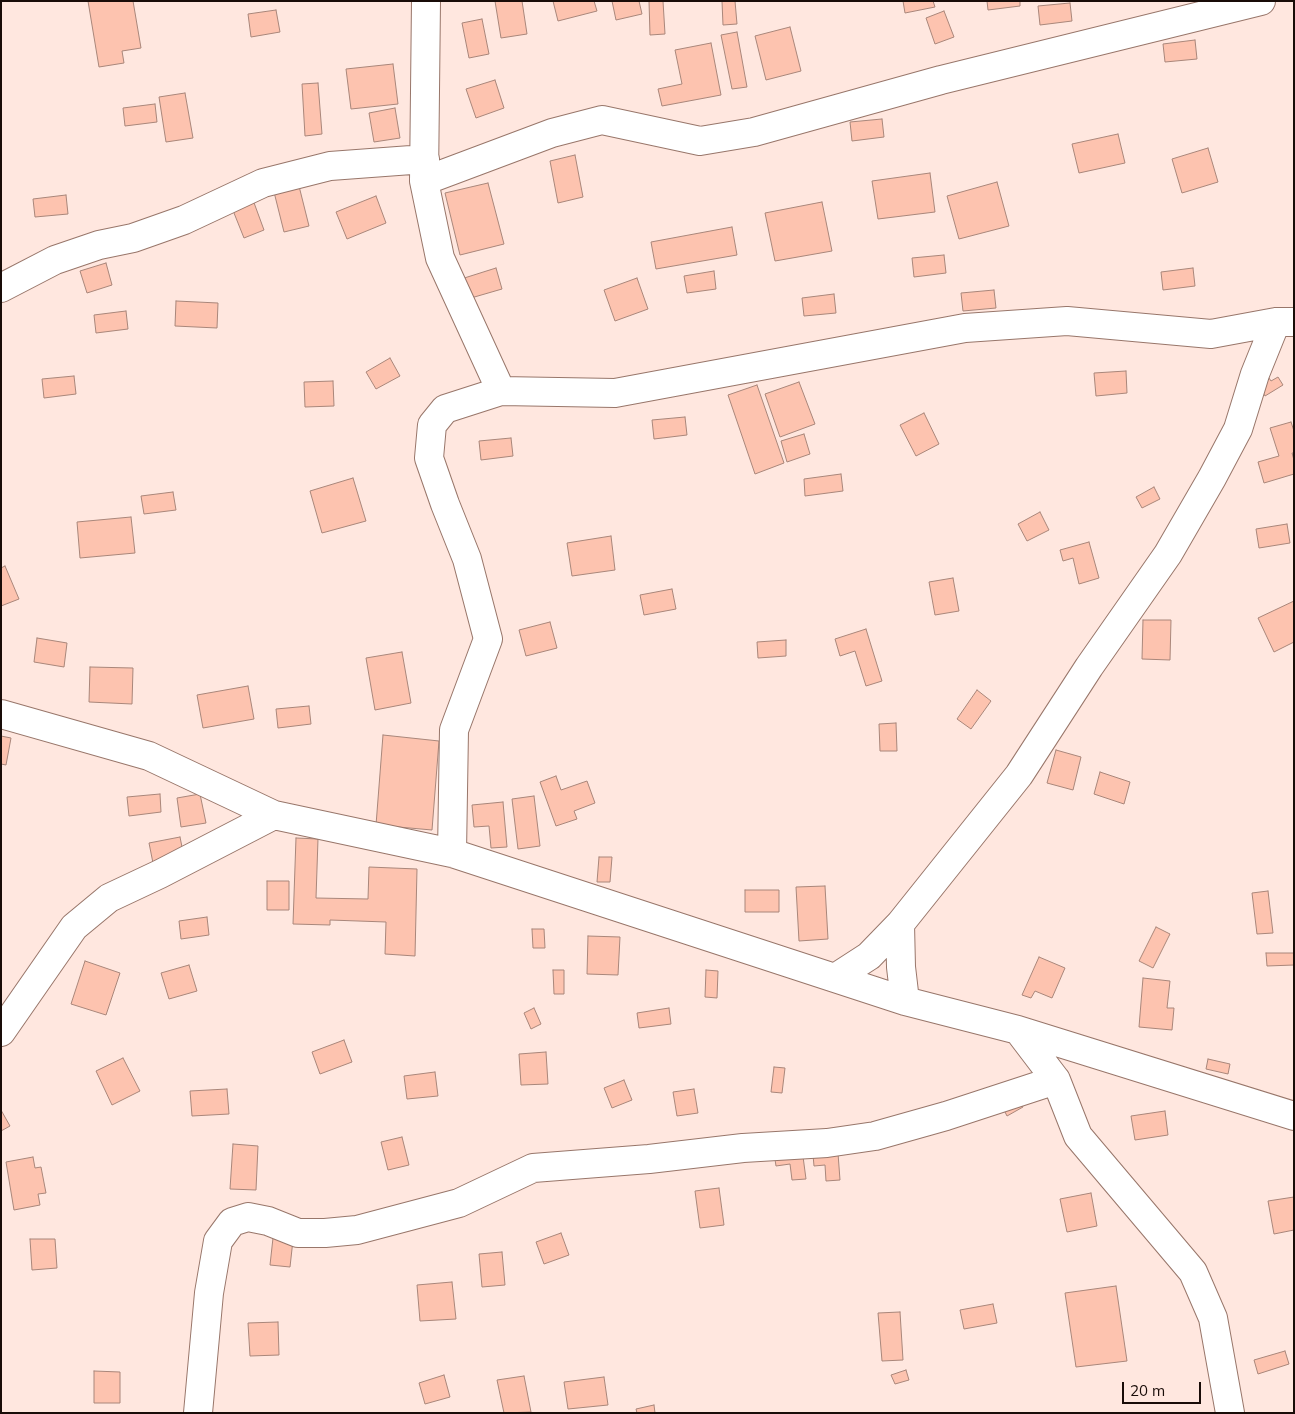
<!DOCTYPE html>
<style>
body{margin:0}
#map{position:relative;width:1295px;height:1414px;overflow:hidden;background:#ffe7df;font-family:Mulish,sans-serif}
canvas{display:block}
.frame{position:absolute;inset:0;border:2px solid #190c08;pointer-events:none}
.scale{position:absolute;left:1122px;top:1382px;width:79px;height:22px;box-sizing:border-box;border:2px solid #190c08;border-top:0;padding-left:6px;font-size:15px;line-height:18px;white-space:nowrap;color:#190c08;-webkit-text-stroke:4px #ffe7df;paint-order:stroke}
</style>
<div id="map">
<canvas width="1295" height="1414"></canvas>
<div class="frame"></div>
<div class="scale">20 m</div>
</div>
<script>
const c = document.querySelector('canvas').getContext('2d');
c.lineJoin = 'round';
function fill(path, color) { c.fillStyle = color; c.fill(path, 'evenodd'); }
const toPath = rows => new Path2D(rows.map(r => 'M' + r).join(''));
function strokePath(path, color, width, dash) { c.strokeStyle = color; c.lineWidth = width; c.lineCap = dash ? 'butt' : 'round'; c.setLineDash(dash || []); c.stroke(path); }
const building = toPath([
 [88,1,133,1,141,48,122,51,124,63,99,67,88,1],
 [495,1,522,1,527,34,501,38,495,1],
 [553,1,594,1,597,11,558,21,553,1],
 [612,1,639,1,642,14,616,20,612,1],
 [649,1,663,1,665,34,650,35,649,1],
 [722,1,735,1,737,24,723,25,722,1],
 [903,1,933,1,935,7,905,13,903,1],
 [987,1,1020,1,1020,6,988,10,987,1],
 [1070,3,1072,21,1040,25,1038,6,1070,3],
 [276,10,280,32,251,37,248,14,276,10],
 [944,11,954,37,935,44,926,18,944,11],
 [482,19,489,54,469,58,462,23,482,19],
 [790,27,801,71,766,80,755,36,790,27],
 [737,32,747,87,732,89,721,35,737,32],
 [1195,40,1197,59,1165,62,1163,44,1195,40],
 [711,43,721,95,662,106,658,89,682,84,675,50,711,43],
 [393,64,398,104,351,109,346,69,393,64],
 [495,80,504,108,476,118,466,89,495,80],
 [318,83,322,134,305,136,302,84,318,83],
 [185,93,193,138,166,142,159,97,185,93],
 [155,104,157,122,125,126,123,108,155,104],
 [395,108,400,138,374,142,369,113,395,108],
 [882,119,884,137,852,141,850,122,882,119],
 [1118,134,1125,163,1079,173,1072,144,1118,134],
 [1208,148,1218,182,1182,193,1172,159,1208,148],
 [575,155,583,197,558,203,550,161,575,155],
 [930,173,935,212,878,219,872,181,930,173],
 [997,182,1009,226,959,239,947,196,997,182],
 [488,183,504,244,460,255,445,193,488,183],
 [299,186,309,226,284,232,274,192,299,186],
 [66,195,68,214,35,217,33,199,66,195],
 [376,196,386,223,347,239,336,212,376,196],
 [253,200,264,230,244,238,232,208,253,200],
 [822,202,832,251,775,261,765,213,822,202],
 [732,227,737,255,656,269,651,242,732,227],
 [944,255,946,273,914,277,912,258,944,255],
 [106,263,112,285,87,293,80,271,106,263],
 [496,268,502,289,464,300,458,280,496,268],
 [1193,268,1195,286,1163,290,1161,272,1193,268],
 [714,271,716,289,687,293,684,276,714,271],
 [637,278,648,309,615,321,604,290,637,278],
 [994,290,996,308,963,311,961,293,994,290],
 [834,294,836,313,804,316,802,298,834,294],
 [176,301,218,303,217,328,175,326,176,301],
 [126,311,128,329,96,333,94,315,126,311],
 [390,358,400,376,376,389,366,372,390,358],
 [1126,371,1127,393,1096,396,1094,373,1126,371],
 [1267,375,1271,381,1278,377,1283,385,1265,396,1256,380,1267,375],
 [74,376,76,394,44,398,42,379,74,376],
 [333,381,334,406,305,407,304,382,333,381],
 [799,382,815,424,780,437,765,394,799,382],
 [757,385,784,463,755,474,728,395,757,385],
 [924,413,939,444,916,456,900,425,924,413],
 [685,417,687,435,654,439,652,420,685,417],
 [1291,422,1294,431,1294,453,1292,453,1294,460,1294,474,1264,483,1258,462,1279,456,1270,428,1291,422],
 [804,434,810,454,787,462,781,441,804,434],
 [511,438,513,456,481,460,479,441,511,438],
 [841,474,843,491,805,496,804,479,841,474],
 [353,478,366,521,322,533,310,491,353,478],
 [1154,487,1160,499,1142,508,1136,497,1154,487],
 [173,492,176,510,144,514,141,496,173,492],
 [1040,512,1049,530,1027,541,1018,524,1040,512],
 [131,517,135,553,80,558,77,522,131,517],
 [1287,524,1290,543,1259,548,1256,529,1287,524],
 [611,536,615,570,572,576,567,543,611,536],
 [1089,542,1099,578,1079,584,1073,558,1063,561,1060,550,1089,542],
 [5,566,19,599,1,606,1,568,5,566],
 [953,578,959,611,935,615,929,582,953,578],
 [672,589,676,609,644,615,640,595,672,589],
 [1294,601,1294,642,1274,652,1258,618,1294,601],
 [1143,620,1171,620,1170,660,1142,659,1143,620],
 [550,622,557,648,526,656,519,630,550,622],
 [866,629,882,681,866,686,855,651,840,656,835,639,866,629],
 [37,638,67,643,64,667,34,662,37,638],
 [786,640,786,656,758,658,757,642,786,640],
 [402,652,411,703,375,710,366,658,402,652],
 [90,667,133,668,132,704,89,702,90,667],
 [248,686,254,719,203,728,197,695,248,686],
 [977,690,991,701,971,729,957,719,977,690],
 [309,706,311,724,278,728,276,709,309,706],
 [896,723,897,751,880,751,879,724,896,723],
 [383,735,439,741,432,830,376,825,383,735],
 [1,736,11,738,6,765,1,764,1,736],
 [1056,750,1081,757,1073,790,1047,783,1056,750],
 [1100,772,1130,782,1124,804,1094,794,1100,772],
 [556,776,561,790,587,781,595,803,574,811,577,819,556,826,540,782,556,776],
 [160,794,161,812,129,816,127,797,160,794],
 [200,794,206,823,181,827,177,798,200,794],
 [534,796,540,846,518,849,512,799,534,796],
 [503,802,507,847,491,848,489,826,474,827,472,805,503,802],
 [180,837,184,857,153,863,149,843,180,837],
 [296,838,318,839,316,898,368,899,369,867,417,869,415,956,385,954,386,922,330,920,330,925,293,924,296,838],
 [599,857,612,857,610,882,597,882,599,857],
 [267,881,289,881,289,910,267,910,267,881],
 [825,886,828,939,799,941,796,887,825,886],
 [745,890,779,890,779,912,745,912,745,890],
 [1268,891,1273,933,1257,934,1252,893,1268,891],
 [207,917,209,935,181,939,179,921,207,917],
 [1156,927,1170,934,1153,968,1139,961,1156,927],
 [532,929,544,929,545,948,533,948,532,929],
 [588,936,620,937,618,975,587,974,588,936],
 [1266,953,1294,953,1294,965,1267,966,1266,953],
 [1039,957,1065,968,1052,998,1035,991,1031,998,1022,995,1039,957],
 [85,961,120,973,106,1015,71,1004,85,961],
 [189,965,197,991,169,999,161,973,189,965],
 [553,970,564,970,564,994,554,994,553,970],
 [706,970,718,971,717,998,705,997,706,970],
 [1143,978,1170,981,1167,1008,1174,1008,1172,1030,1139,1027,1143,978],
 [534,1008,541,1024,531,1029,524,1013,534,1008],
 [669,1008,671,1024,639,1028,637,1013,669,1008],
 [344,1040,352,1062,320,1074,312,1052,344,1040],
 [546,1052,548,1084,521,1085,519,1054,546,1052],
 [123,1058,140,1091,112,1105,96,1071,123,1058],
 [1208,1059,1230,1064,1228,1074,1206,1069,1208,1059],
 [774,1067,785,1068,782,1093,771,1092,774,1067],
 [435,1072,438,1096,407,1099,404,1076,435,1072],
 [624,1080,632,1100,612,1108,604,1088,624,1080],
 [227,1089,229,1114,192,1116,190,1091,227,1089],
 [694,1089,698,1113,677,1116,673,1092,694,1089],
 [1017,1096,1023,1107,1007,1116,1001,1104,1017,1096],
 [1,1110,10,1126,1,1131,1,1110],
 [1165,1111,1168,1135,1135,1140,1131,1116,1165,1111],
 [402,1137,409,1165,388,1170,381,1142,402,1137],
 [233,1144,258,1146,256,1190,230,1189,233,1144],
 [802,1149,806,1179,792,1180,790,1164,776,1166,774,1153,802,1149],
 [838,1153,840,1180,826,1181,825,1165,814,1166,813,1155,838,1153],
 [33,1157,35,1168,41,1167,46,1193,38,1194,40,1205,14,1210,6,1162,33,1157],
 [719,1188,724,1225,700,1228,695,1191,719,1188],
 [1091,1193,1097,1226,1067,1232,1060,1199,1091,1193],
 [1294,1197,1294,1230,1274,1234,1268,1201,1294,1197],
 [561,1233,569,1255,544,1264,536,1242,561,1233],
 [273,1238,293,1240,290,1267,270,1265,273,1238],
 [30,1239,55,1239,57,1268,32,1270,30,1239],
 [502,1252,505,1285,482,1287,479,1254,502,1252],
 [452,1282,456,1319,420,1321,417,1285,452,1282],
 [1116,1286,1127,1361,1076,1367,1065,1293,1116,1286],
 [993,1304,997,1323,964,1329,960,1310,993,1304],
 [900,1312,903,1360,882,1361,878,1313,900,1312],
 [278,1322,279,1355,250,1356,248,1323,278,1322],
 [1285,1351,1289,1364,1258,1374,1254,1360,1285,1351],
 [906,1370,909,1380,895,1384,891,1375,906,1370],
 [94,1371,120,1372,120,1403,94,1403,94,1371],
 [444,1375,450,1397,425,1404,419,1383,444,1375],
 [524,1376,531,1412,504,1413,497,1380,524,1376],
 [604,1377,608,1405,568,1409,564,1382,604,1377],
 [654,1405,655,1413,637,1413,636,1409,654,1405]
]);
const minor = toPath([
 [426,1,424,181,440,258,501,391],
 [424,181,552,133,602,120,700,141,754,132,941,80,1261,1],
 [1,288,55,260,99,245,133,238,184,220,263,183,330,166,425,159],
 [1,714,149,756,274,815,452,853,905,1001,1018,1030,1294,1116],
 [452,853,454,730,488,639,467,559,445,504,429,458,432,425,445,409,501,391,615,393,965,328,1067,321,1211,334,1276,322,1294,322],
 [900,924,901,967,905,1001],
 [835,978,869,956,900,924,1019,775,1089,667,1168,554,1212,478,1238,429,1255,374,1276,322],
 [1018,1030,1056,1080,1078,1136,1193,1272,1213,1318,1230,1413],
 [1,1032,74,927,109,898,160,874,274,815],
 [198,1413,209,1293,218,1241,232,1222,248,1217,268,1221,298,1233,325,1233,357,1230,459,1203,533,1168,649,1159,743,1148,827,1143,875,1136,946,1116,1056,1080]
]);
fill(building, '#fdc3af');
strokePath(building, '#a9867a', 1);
strokePath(minor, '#98766a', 30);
strokePath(minor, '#fff', 28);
</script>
